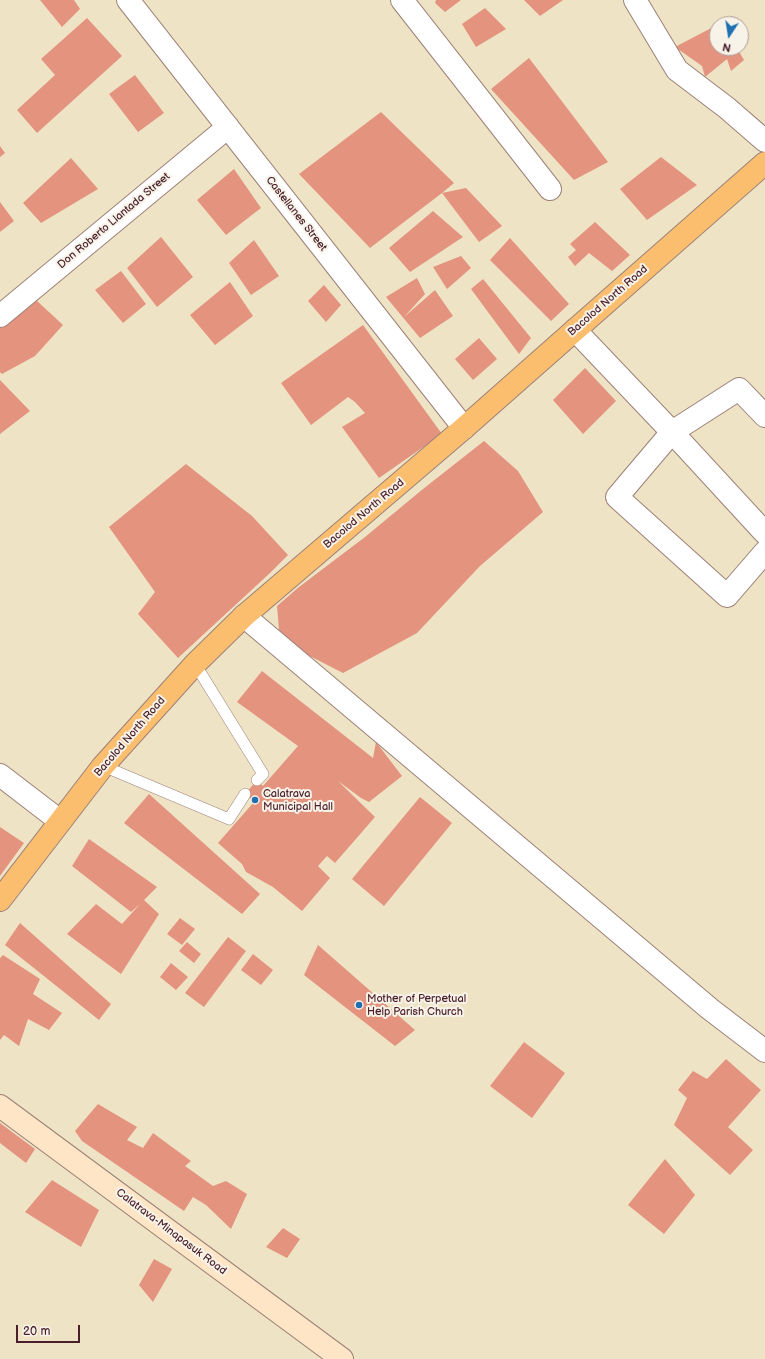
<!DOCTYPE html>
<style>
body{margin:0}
#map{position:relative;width:765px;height:1359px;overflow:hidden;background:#efe3c5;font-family:"Balsamiq Sans",sans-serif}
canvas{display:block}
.north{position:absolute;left:709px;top:16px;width:40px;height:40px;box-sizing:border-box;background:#f7f3e8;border:1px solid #b29e9c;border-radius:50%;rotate:192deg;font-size:11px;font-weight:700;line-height:16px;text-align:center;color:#4a1f2b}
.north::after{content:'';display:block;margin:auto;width:14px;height:18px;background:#1f6fb2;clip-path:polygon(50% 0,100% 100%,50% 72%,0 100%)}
.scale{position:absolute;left:16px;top:1325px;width:64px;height:18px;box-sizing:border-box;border:2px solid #4a1f2b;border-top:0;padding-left:5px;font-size:12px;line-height:14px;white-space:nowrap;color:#4a1f2b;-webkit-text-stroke:3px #f7f3e8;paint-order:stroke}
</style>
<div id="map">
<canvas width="765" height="1359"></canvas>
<div class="north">N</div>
<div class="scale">20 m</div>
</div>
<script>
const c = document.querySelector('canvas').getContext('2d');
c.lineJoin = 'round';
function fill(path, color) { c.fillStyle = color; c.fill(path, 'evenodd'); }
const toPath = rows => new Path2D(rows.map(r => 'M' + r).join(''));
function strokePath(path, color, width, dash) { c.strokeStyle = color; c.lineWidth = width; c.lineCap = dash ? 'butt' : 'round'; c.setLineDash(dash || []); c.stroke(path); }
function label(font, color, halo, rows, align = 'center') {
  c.font = font + ' "Balsamiq Sans",sans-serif'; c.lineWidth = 4; c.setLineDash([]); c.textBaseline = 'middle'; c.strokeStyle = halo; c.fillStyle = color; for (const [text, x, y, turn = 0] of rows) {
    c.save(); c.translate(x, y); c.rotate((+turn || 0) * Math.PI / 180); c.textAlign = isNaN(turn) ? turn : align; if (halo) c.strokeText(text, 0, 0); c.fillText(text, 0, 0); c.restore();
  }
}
const building = toPath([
 [40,0,74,0,80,9,62,27],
 [436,0,461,0,445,12,435,3],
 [524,0,563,0,540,16],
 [485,8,506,29,476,47,462,24],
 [87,18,122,56,37,133,17,110,55,75,41,59],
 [717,25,717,48,737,48,744,60,731,71,727,59,705,77,702,66,675,47],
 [529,58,608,162,574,180,491,89],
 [135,75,164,113,138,132,109,94],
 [381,112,454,183,442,193,466,188,502,226,479,242,442,193,370,248,299,174],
 [0,146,5,153,0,157],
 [661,157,697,185,647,220,620,189],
 [71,158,98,189,41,223,23,203],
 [234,169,261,208,226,235,197,200],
 [0,202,14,221,0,232],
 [433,211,463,237,410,272,389,248],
 [595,222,630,255,612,271,589,253,575,266,568,257,576,250,570,244],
 [161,237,193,277,157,307,127,268],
 [510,238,569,304,551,321,490,260],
 [254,240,279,276,251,295,229,263],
 [461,256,471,268,447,289,433,267],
 [121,271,146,304,123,323,95,290],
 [417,278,425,294,404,317,435,290,453,316,420,338,386,297],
 [483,279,531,338,519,354,471,289],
 [230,282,253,316,215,345,190,315],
 [324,285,341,305,326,322,308,301],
 [36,300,63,325,35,356,2,374,0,372,0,326],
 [363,325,442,434,379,478,342,427,365,413,355,402,348,397,311,425,281,383],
 [479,338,497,359,473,380,455,359],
 [585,368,616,401,583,434,553,400],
 [0,380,30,411,0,434],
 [484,441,518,471,543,512,480,566,417,633,343,673,302,652,279,630,277,606,299,587,365,537,423,489],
 [186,464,252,516,288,555,270,573,178,658,138,614,155,592,109,527],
 [262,671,373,758,376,742,402,776,369,802,361,798,338,781,375,817,335,863,327,856,318,866,330,878,302,911,273,887,246,872,242,864,218,843,254,802,245,794,257,780,263,786,298,746,237,702],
 [149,794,260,894,242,914,124,823],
 [420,797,452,823,384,906,352,879],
 [0,827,24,843,0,876],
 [89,839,157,887,144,900,159,914,121,974,67,934,96,904,122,924,140,904,131,912,72,866],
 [180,918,195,929,182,945,167,934],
 [20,923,111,1004,99,1020,5,945],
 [228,937,246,951,204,1007,185,993],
 [187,942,201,954,194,963,179,951],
 [318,945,415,1030,395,1046,304,975],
 [253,954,273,970,261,985,241,970],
 [3,955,40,979,33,994,62,1013,49,1030,28,1019,19,1046,4,1035,0,1040,0,958],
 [171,963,188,977,176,990,160,977],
 [524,1042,565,1073,532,1118,490,1086],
 [726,1059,761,1090,728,1127,753,1150,730,1175,674,1125,687,1098,678,1090,693,1071,707,1079],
 [98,1104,137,1127,127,1140,143,1148,153,1133,191,1161,185,1166,213,1186,226,1181,247,1194,231,1229,206,1205,193,1197,184,1211,82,1141,75,1131],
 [0,1123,35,1149,26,1163,0,1143],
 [665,1159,695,1195,664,1234,628,1205],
 [52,1180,99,1210,81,1247,25,1212],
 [283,1228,300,1239,287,1258,266,1247],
 [154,1259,172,1269,153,1302,139,1285]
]);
const service = toPath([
 [195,664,263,774,257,780],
 [103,766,229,819,245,794]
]);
const minor = toPath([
 [128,0,464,428],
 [402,0,550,189],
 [635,0,677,70,727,108,765,141],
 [0,316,228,127],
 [575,330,672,432,765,533],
 [765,416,739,389,672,432,617,497,727,596,765,552],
 [244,616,710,1009,765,1051],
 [0,775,60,821]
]);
const secondary = toPath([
 [0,1106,342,1359]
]);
const trunk = toPath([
 [0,900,103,766,195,664,244,616,464,428,575,330,765,163]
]);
const markers = [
 [255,800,4,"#1f6fb2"],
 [359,1005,4,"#1f6fb2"]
];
const streetNames = [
 ["Castellanes Street",296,214,52],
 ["Don Roberto Llantada Street",114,221,-40],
 ["Bacolod North Road",608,301,-41],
 ["Bacolod North Road",364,514,-40],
 ["Bacolod North Road",130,737,-49],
 ["Calatrava-Minapasuk Road",171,1232,37]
];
const poiNames = [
 ["Calatrava",263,794],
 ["Municipal Hall",263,807],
 ["Mother of Perpetual",367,999],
 ["Help Parish Church",367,1012]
];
fill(building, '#e3937e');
strokePath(service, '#9c8178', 12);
strokePath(minor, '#9c8178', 24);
strokePath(secondary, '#9c8178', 24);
strokePath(trunk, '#9c8178', 24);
strokePath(service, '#fff', 11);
strokePath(minor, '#fff', 22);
strokePath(secondary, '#fde5c5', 22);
strokePath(trunk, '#fbbe6e', 22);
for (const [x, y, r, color] of markers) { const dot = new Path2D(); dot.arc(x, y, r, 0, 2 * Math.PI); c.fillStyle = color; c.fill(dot); strokePath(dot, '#f7f3e8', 1.5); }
label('11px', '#4a1f2b', '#f7f3e8', streetNames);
label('11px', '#4a1f2b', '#f7f3e8', poiNames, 'left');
</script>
